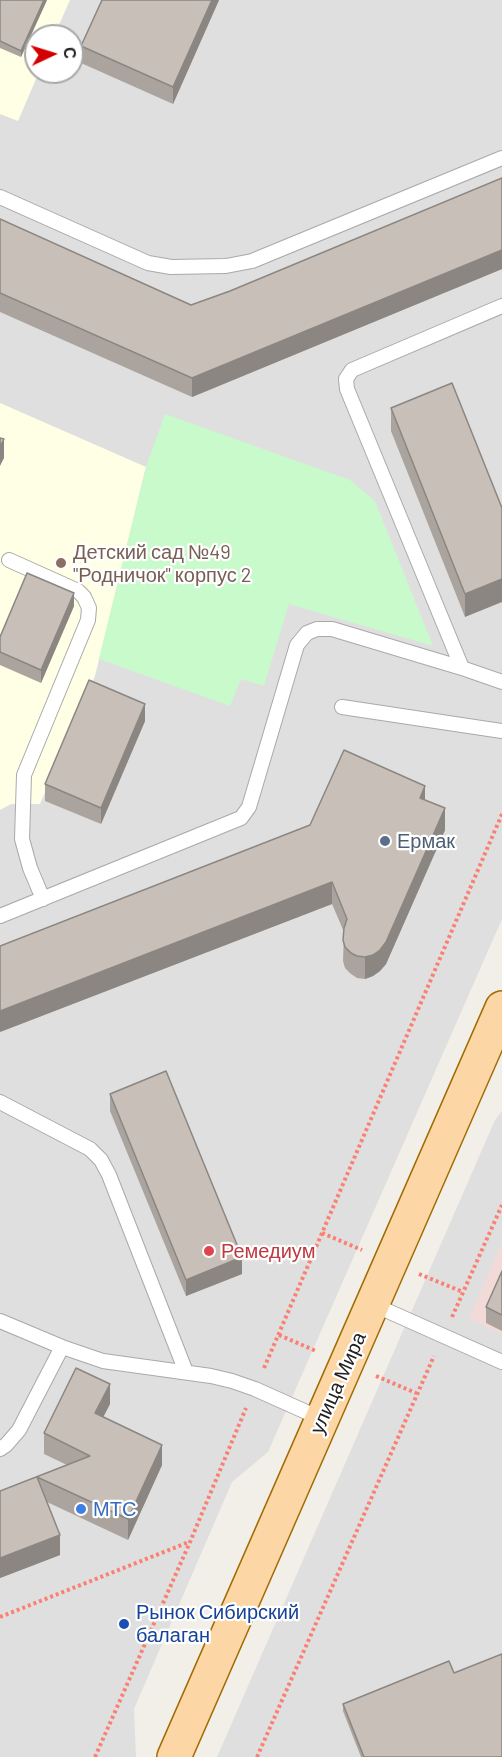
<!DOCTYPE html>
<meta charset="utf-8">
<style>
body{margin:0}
#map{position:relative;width:502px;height:1757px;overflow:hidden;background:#f2efe9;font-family:Barlow,sans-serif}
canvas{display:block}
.north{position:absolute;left:24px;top:24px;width:60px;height:60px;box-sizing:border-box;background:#fff;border:2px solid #a7a7a7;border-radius:50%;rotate:86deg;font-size:16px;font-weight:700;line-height:24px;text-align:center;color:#222}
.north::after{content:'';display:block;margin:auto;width:21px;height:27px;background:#d40000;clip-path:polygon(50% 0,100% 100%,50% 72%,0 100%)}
</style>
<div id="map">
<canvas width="502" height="1757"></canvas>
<div class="north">С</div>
</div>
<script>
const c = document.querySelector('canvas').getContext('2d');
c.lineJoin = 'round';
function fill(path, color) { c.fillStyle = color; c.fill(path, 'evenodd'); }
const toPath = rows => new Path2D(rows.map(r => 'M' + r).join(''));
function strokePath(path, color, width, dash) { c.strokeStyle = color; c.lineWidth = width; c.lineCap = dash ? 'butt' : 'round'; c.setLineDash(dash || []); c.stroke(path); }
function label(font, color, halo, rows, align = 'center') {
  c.font = font + ' Barlow,sans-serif'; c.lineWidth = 4.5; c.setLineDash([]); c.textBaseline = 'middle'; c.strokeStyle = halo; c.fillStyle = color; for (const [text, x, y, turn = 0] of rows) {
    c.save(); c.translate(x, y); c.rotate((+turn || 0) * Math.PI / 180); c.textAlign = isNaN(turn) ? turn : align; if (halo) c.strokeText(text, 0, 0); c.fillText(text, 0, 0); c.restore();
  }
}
const residential = toPath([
 [0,0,502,0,502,919,268,1452,232,1482,134,1709,136,1757,0,1757],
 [36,36,72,36,72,72,36,72],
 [502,1111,502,1757,217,1757,495,1120]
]);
const commercial = toPath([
 [502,1243,502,1334,469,1318]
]);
const education = toPath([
 [0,0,70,0,54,36,36,36,36,72,39,72,18,121,0,114],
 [0,403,146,467,95,676,40,804,11,804,0,810]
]);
const park = toPath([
 [165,414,350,480,375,501,433,646,289,604,264,686,241,679,230,706,99,659,146,467]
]);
const path = toPath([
 [322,1233,362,1250],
 [419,1274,463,1292],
 [452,1317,502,1205],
 [279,1335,316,1351],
 [264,1368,502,814],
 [376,1376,416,1393],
 [0,1617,189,1542],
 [95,1757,190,1542,246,1408],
 [257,1757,434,1356]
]);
const service = toPath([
 [0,197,148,263,171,267,226,266,252,261,502,158],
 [9,560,78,591,84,597,89,608,88,620,24,775,22,839,30,868,43,899],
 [462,668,347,389,346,379,352,370,502,306],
 [342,707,502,731],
 [0,916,241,818,249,807,297,645,307,633,317,629,332,629,462,668,502,682],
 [0,1102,90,1149,101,1160,109,1175,186,1372],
 [372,1304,502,1362],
 [0,1321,62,1347],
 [0,1449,6,1445,19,1430,62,1347,103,1361,211,1376,232,1381,255,1389,322,1419]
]);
const primary = toPath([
 [174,1757,502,1008]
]);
const wall = toPath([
 [0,0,47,0,21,57,0,48],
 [219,0,173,104,81,63,81,46],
 [502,178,502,269,192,397,0,312,0,219,191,305,230,291],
 [391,408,502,508,465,617,391,431],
 [74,606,41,683,0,665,0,637],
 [145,721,101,824,45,801,45,784],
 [425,800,445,830,386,964,380,971,373,976,365,979,357,978,351,974,345,968,343,961,344,932,332,904,0,1032],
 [110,1094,242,1274,186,1296,110,1111],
 [502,1271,502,1331,486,1323,486,1307],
 [110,1404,103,1417,162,1465,128,1540,47,1502,60,1555,0,1578,0,1491,67,1465,44,1454,44,1433],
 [454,1673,502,1757,361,1757,343,1711,343,1704]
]);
const shadedWall = toPath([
 [44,0,47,0,21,57,21,51],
 [212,0,219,0,173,104,173,87],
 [502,250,502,269,192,397,192,378],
 [4,439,4,458,0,466,0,447],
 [502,579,502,602,465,617,465,594],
 [74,593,74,606,41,683,41,670],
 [145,704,145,721,101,824,101,808],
 [425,786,425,807,420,798],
 [445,808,445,830,386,964,380,971,373,976,365,979,365,957],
 [332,882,332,904,0,1032,0,1011],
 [242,1257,242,1274,186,1296,186,1280],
 [110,1384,110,1404,95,1433,95,1413],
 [162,1445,162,1465,128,1540,128,1519],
 [60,1535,60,1555,0,1578,0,1558]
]);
const building = toPath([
 [0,0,44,0,21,51,0,41,0,0],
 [102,0,212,0,173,87,81,46,102,0],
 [502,178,502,250,192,378,0,293,0,219,191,305,230,291,502,178],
 [452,383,502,508,502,579,465,594,391,408,452,383],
 [0,438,4,439,0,447,0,438],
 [27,573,74,593,41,670,0,652,0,637,27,573],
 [89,680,145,704,101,808,45,784,89,680],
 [344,750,425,786,420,798,445,808,386,942,380,950,373,955,365,957,357,956,351,953,345,947,343,940,344,928,347,919,332,882,0,1011,0,946,310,825,344,750],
 [166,1071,242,1257,186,1280,110,1094,166,1071],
 [502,1271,502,1315,486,1307,502,1271],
 [76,1368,110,1384,95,1413,162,1445,128,1519,37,1477,60,1535,0,1558,0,1491,90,1456,44,1433,76,1368],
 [502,1654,502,1757,364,1757,343,1704,449,1661,454,1673,502,1654]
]);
const markers = [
 [61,563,6,"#8d6e63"],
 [385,841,6,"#5c6f8a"],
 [209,1251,6,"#e0444e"],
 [81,1509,6,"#3f7fe0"],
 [124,1624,6,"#1a4fb4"]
];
const educationNames = [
 ["Детский сад №49",73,552],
 ["\"Родничок\" корпус 2",73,575]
];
const serviceNames = [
 ["Ермак",397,841]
];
const healthNames = [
 ["Ремедиум",221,1251]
];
const streetNames = [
 ["улица Мира",338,1383,-66]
];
const shopNames = [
 ["МТС",93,1509]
];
const transitNames = [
 ["Рынок Сибирский",136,1612],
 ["балаган",136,1635]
];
fill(residential, '#e0dfdf');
fill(commercial, '#f2dad9');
fill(education, '#ffffe5');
fill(park, '#c8facc');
strokePath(service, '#a9a9a9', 16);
strokePath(primary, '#a06b00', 36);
strokePath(path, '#fa8072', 4, [3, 3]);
strokePath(service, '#fff', 14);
strokePath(primary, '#fcd6a4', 33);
fill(wall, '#aba49e');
fill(shadedWall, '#8b8681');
fill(building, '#c7bfb8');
strokePath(building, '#8b8681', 1.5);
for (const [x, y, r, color] of markers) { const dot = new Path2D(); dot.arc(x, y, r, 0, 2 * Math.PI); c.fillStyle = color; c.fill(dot); strokePath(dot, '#fff', 2); }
label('20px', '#785e54', '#fff', educationNames, 'left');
label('20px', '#4e5e75', '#fff', serviceNames, 'left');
label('20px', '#be3a42', '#fff', healthNames, 'left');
label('20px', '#222', '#fff', streetNames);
label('20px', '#366cbe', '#fff', shopNames, 'left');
label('20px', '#164399', '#fff', transitNames, 'left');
</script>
